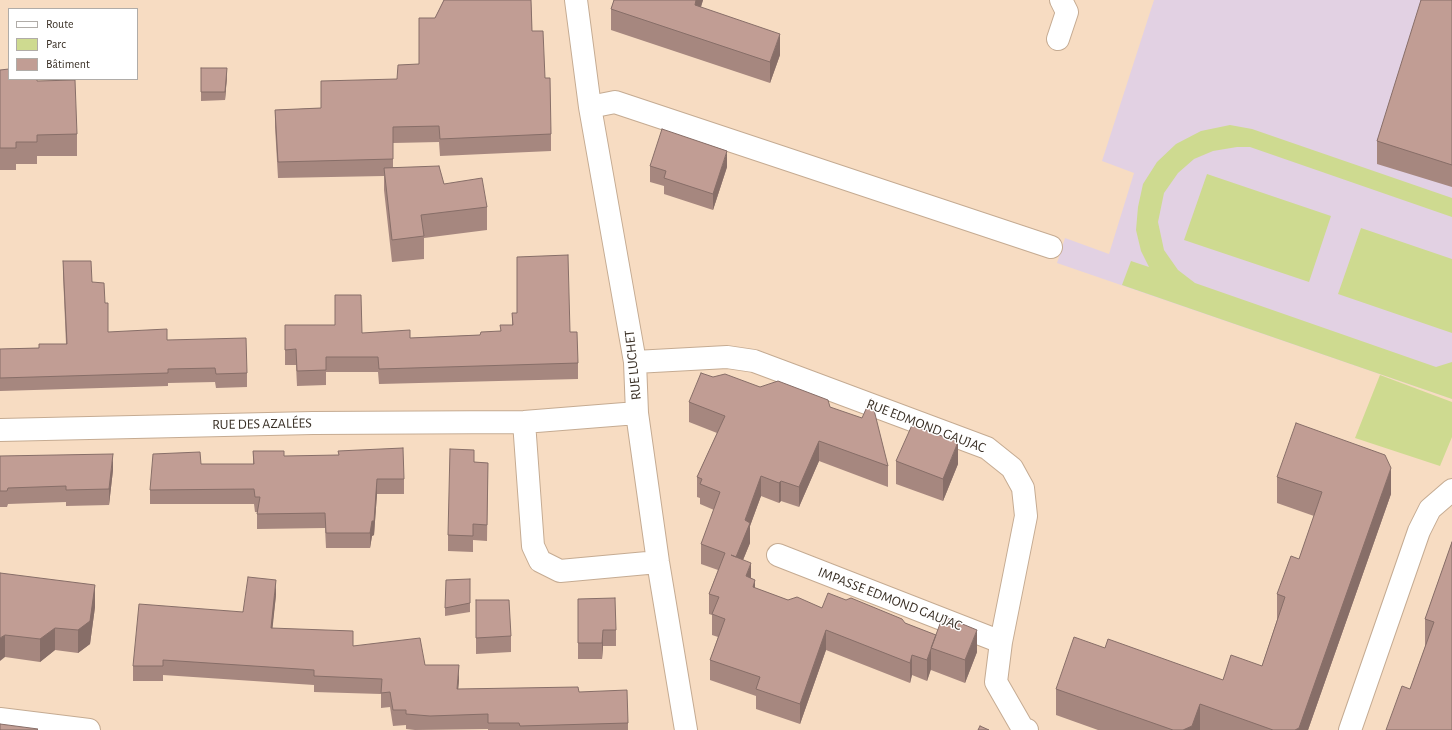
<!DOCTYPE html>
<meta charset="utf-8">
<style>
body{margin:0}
#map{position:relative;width:1452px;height:730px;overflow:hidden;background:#f7dcc2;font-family:"Alegreya Sans",sans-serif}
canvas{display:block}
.legend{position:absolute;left:8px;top:8px;width:130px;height:72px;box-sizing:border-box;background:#fff;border:1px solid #b0aca8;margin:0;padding:5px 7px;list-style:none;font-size:12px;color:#392f25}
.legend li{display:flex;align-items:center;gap:8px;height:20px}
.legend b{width:20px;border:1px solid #b0aca8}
</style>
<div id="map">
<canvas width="1452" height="730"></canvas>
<ul class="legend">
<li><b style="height:5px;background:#fff"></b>Route</li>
<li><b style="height:11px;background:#ceda90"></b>Parc</li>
<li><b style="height:11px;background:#c19d94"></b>Bâtiment</li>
</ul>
</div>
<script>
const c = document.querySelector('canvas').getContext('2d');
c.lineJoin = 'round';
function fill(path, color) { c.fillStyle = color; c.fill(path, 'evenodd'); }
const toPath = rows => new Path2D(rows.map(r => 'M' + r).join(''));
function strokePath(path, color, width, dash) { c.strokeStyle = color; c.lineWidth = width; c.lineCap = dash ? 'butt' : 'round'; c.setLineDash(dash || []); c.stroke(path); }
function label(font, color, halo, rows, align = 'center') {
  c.font = font + ' "Alegreya Sans",sans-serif'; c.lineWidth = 3; c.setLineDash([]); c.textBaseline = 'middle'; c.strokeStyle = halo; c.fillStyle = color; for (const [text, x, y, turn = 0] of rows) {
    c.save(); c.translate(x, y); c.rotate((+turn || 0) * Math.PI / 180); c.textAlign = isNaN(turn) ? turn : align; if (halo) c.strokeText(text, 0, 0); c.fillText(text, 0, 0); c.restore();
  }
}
const education = toPath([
 [1154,0,1452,0,1452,399,1057,263,1065,238,1109,254,1134,173,1102,161]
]);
const green = toPath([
 [1230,125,1252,129,1452,198,1452,217,1250,147,1237,147,1213,151,1194,159,1178,173,1164,193,1158,222,1164,250,1178,270,1195,283,1436,367,1452,362,1452,399,1122,285,1131,261,1149,267,1141,251,1136,230,1138,207,1143,184,1157,162,1176,144,1201,131],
 [1207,174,1331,216,1309,282,1184,240],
 [1361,228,1452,259,1452,333,1338,294],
 [1380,375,1452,402,1452,437,1440,466,1355,438]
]);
const minor = toPath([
 [576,0,590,107,635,362,637,413,658,562,686,730],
 [1058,39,1067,12,1061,0],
 [590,107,615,102,1051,247],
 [635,362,727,357,754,361,987,448,1012,468,1023,488,1026,516,1001,642,996,682,1023,729,1027,730],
 [524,422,533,546,540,561,560,571,658,562],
 [0,430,313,423,524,422,637,413],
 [778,555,1001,642],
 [0,719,89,730],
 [1350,730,1419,531,1430,509,1452,490]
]);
const wall = toPath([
 [444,0,531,0,532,31,545,78,551,134,551,151,440,156,439,142,393,143,393,167,444,184,487,207,487,230,424,238,424,259,392,262,384,190,384,176,278,178,275,127,275,110,321,108,397,79,419,64,435,18],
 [614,0,703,0,701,7,780,55,770,83,611,30,611,9],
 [1452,0,1452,187,1377,164,1377,141],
 [0,70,9,79,37,81,77,134,77,156,37,156,37,164,16,164,16,170,0,170],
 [227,76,225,100,201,101,201,92],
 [650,166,727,167,713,210,664,194,664,186,650,182],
 [63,261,92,282,105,303,108,332,167,340,247,373,247,387,216,388,215,382,168,383,168,386,0,391,0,349,39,348,66,344,63,274],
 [512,313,570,332,578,363,578,379,379,384,378,372,326,372,326,385,297,386,296,365,285,365,285,325,410,338,480,335,500,331,512,325],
 [713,377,760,387,830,407,888,466,888,487,819,461,799,507,781,501,779,503,761,496,750,526,750,543,743,560,755,588,788,600,822,608,905,623,977,652,965,683,931,670,931,669,927,681,912,675,910,683,826,650,800,724,756,709,756,696,710,680,710,660,718,637,712,635,712,615,709,614,709,594,718,570,701,564,701,544,714,510,700,504,700,498,697,497,697,477,717,433,689,422,689,402],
 [253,451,284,456,404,479,404,494,377,494,374,535,372,536,370,548,326,548,325,528,257,529,257,512,255,512,254,504,150,504,150,490,201,464,253,464],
 [0,456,113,470,109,505,66,506,66,502,8,504,7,507,0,507],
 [896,461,958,464,943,501,896,484],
 [474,462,488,463,487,541,473,540,473,552,448,551,448,535],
 [1277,477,1391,494,1308,730,1098,730,1056,715,1056,689,1105,648,1223,680,1262,666,1277,620,1277,594,1299,559,1314,516,1277,503],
 [1452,542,1452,730,1410,689,1425,647,1425,619],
 [0,573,95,607,90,644,78,653,55,650,40,662,5,657],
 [470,579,470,612,445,616,445,608],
 [276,595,272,628,353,646,425,665,459,680,458,689,579,692,628,723,628,730,488,730,488,729,415,730,406,729,406,725,393,726,390,707,381,708,381,694,314,692,314,685,163,675,163,681,133,681,133,666],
 [578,599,616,630,616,646,603,646,602,659,578,659],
 [476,600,511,636,511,652,476,654]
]);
const shadedWall = toPath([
 [696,0,703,0,695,25,695,5],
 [780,34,780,55,770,83,770,62],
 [227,68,227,76,225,100,225,92],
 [727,151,727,167,713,210,713,194],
 [819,441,819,461,799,507,799,487],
 [958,442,958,464,943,501,943,479],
 [113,454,113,470,109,505,109,489],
 [1391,468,1391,494,1308,730,1295,730],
 [761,476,761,496,750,526,750,543,736,577,736,557,745,520],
 [377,479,377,494,374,535,372,536,370,548,370,533],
 [781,481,781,501,779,503,779,483],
 [751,563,751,583,746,576],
 [276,580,276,595,271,643,271,628],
 [755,580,755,600,753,587],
 [95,585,95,607,90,644,78,653,78,630],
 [55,628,55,650,40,662,40,639],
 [603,630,603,646,602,659,602,643],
 [826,630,826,650,800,724,800,704],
 [977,630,977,652,965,683,965,660],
 [5,635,5,657,0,661,0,638],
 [931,649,931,669,927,681,927,660],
 [912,655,912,675,910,683,910,663],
 [459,665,459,680,457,704,457,689],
 [1200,704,1200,730,1183,730]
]);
const building = toPath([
 [444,0,531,0,532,31,543,31,545,78,550,78,551,134,440,139,439,126,393,127,393,159,278,162,275,110,321,108,321,81,397,79,398,65,419,64,419,18,435,18,444,0],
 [614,0,696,0,695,5,780,34,770,62,611,9,614,0],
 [1421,0,1452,0,1452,165,1377,141,1421,0],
 [201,68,227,68,225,92,201,92,201,68],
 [9,69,9,79,37,79,37,81,75,80,77,134,37,135,37,142,16,142,16,148,0,148,0,70,9,69],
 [662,129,727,151,713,194,664,178,666,171,650,166,662,129],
 [439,166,444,184,482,178,487,207,421,215,424,236,392,240,384,168,439,166],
 [568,255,570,332,577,332,578,363,379,369,378,357,326,357,326,370,297,371,296,349,285,350,285,325,335,325,335,295,361,295,362,333,410,330,410,338,480,335,481,332,501,331,500,325,513,325,512,313,517,313,517,257,568,255],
 [63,261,91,261,92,282,104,283,105,303,108,303,108,332,167,329,167,340,246,338,247,373,216,374,215,368,168,369,168,373,0,378,0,349,39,348,39,344,67,344,63,261],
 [701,373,713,377,725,374,760,387,778,381,828,400,830,407,862,418,871,398,888,466,819,441,799,487,781,481,779,483,761,476,745,520,750,523,736,557,731,555,751,563,746,576,755,580,753,587,788,600,797,597,822,608,828,593,846,600,851,598,902,619,905,623,936,635,927,660,912,655,910,663,826,630,800,704,756,689,760,677,710,660,725,619,712,614,719,597,709,594,725,553,701,544,720,492,700,484,702,479,697,477,725,416,689,402,701,373],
 [1296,423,1385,455,1391,468,1299,728,1295,730,1273,730,1200,704,1192,726,1183,730,1173,730,1056,689,1074,637,1105,648,1108,639,1223,680,1231,655,1262,666,1285,597,1277,594,1291,556,1299,559,1322,492,1277,477,1296,423],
 [912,425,958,442,943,479,896,461,912,425],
 [403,448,404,479,377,479,374,521,372,521,370,533,326,533,325,513,257,514,260,497,255,497,254,489,150,490,153,454,200,452,201,464,254,464,253,451,284,451,284,456,339,455,338,451,403,448],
 [450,449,474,450,474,462,488,463,487,525,473,524,473,536,448,535,450,449],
 [113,454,109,489,66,490,66,486,8,488,7,491,0,491,0,456,113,454],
 [1452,542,1452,730,1386,730,1402,686,1410,689,1434,622,1425,619,1452,542],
 [0,573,95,585,90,621,78,630,55,628,40,639,5,635,0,638,0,573],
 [248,577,276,580,271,628,353,631,353,646,420,638,425,665,459,665,457,689,578,687,579,692,627,690,628,723,520,726,519,723,488,723,488,714,430,716,406,714,406,710,393,710,390,692,381,693,382,679,314,676,314,670,163,660,163,666,133,666,139,604,243,612,248,577],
 [470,579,470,603,445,608,446,580,470,579],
 [615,598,616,630,603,630,602,643,578,643,578,599,615,598],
 [476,600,509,600,511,636,476,638,476,600],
 [943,616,977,630,965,660,931,648,943,616],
 [0,724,38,729,37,730,0,730,0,724],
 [980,726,989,730,978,730,980,726]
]);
const streetNames = [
 ["RUE LUCHET",633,365,-96],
 ["RUE DES AZALÉES",262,424,-1],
 ["RUE EDMOND GAUJAC",926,426,21],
 ["IMPASSE EDMOND GAUJAC",890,599,21]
];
fill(education, '#e2d1e3');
fill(green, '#ceda90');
strokePath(minor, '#c5ab92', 24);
strokePath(minor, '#fff', 22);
fill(wall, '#a6877f');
fill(shadedWall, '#876e68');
fill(building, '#c19d94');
strokePath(building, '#876e68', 1);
label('14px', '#392f25', '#fff', streetNames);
</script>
